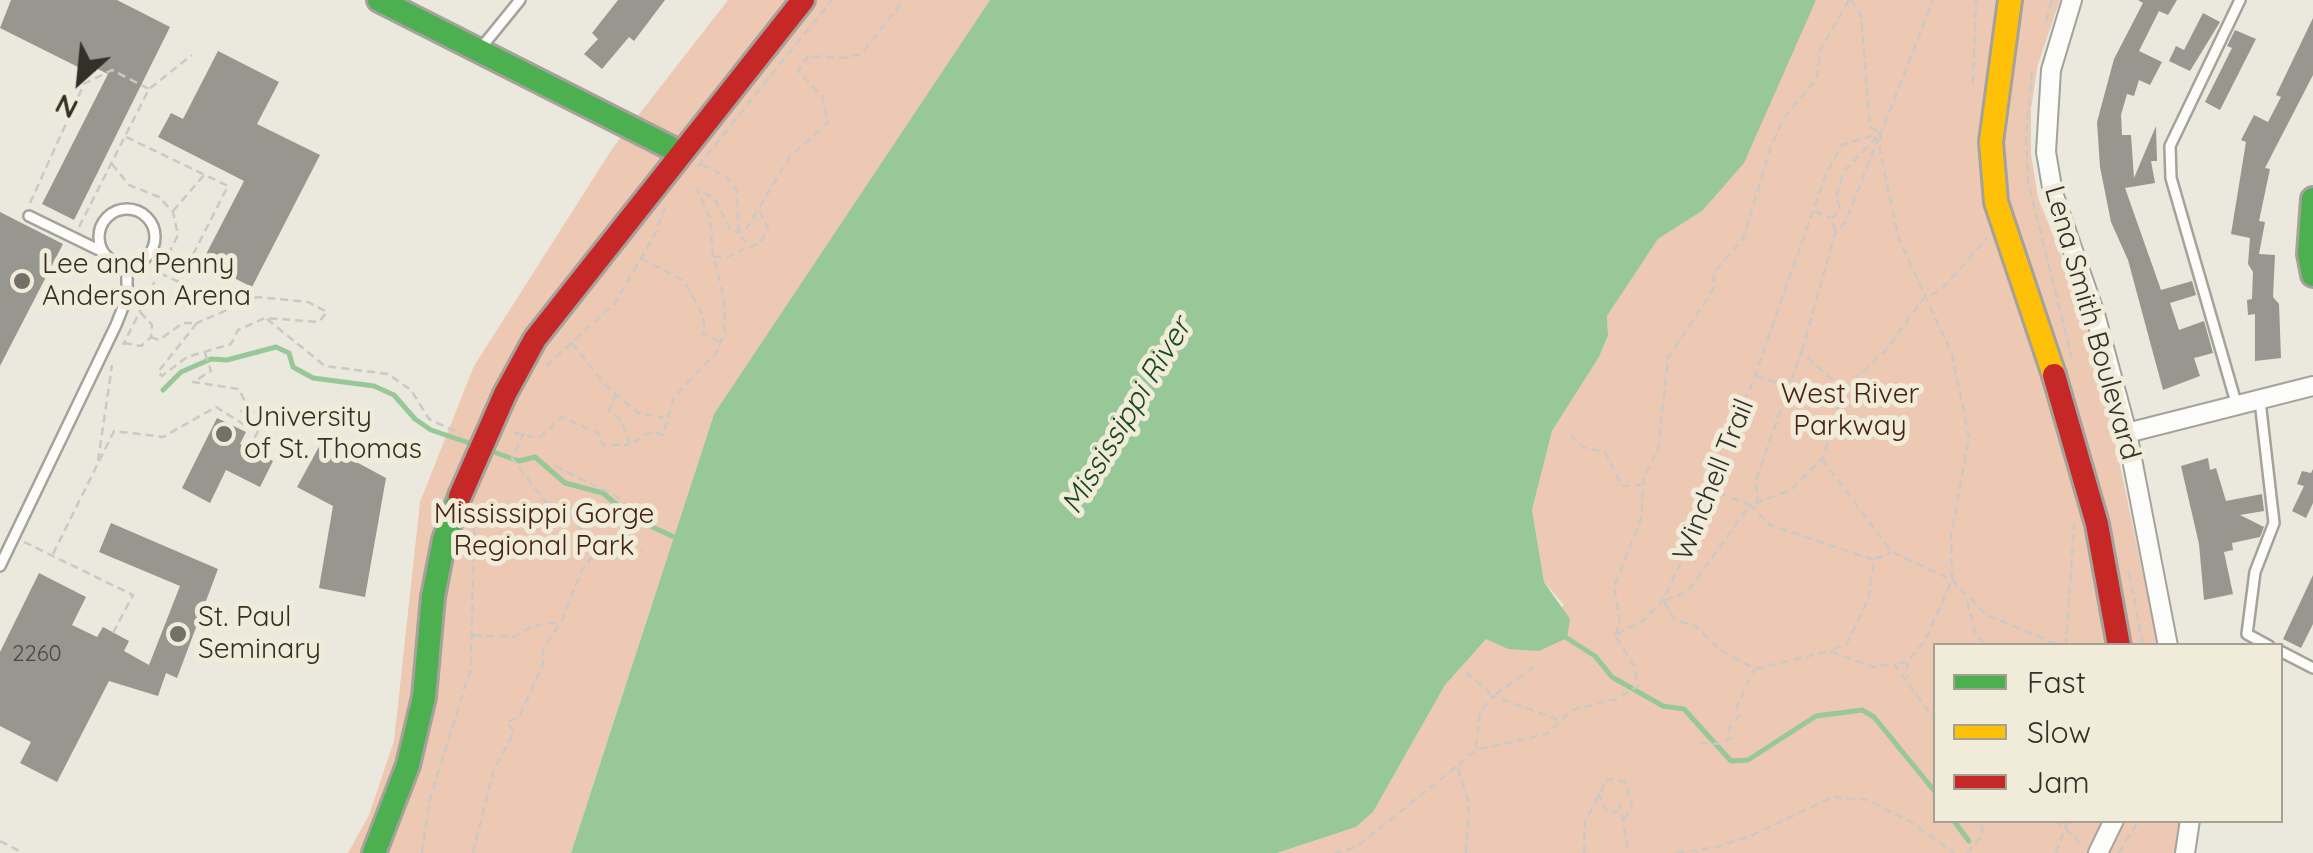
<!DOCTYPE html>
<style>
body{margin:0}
#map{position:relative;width:2313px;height:853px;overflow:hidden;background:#ebe8de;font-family:Quicksand,sans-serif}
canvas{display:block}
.legend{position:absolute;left:1933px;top:643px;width:350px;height:180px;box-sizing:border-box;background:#f0ecd9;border:2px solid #a4a193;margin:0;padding:12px 18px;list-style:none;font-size:30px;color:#323029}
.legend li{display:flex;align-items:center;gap:20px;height:50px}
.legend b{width:50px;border:2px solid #a4a193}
.north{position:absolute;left:30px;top:30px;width:100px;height:100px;-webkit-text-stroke:8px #f0ecd9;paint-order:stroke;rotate:207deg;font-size:28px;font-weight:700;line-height:40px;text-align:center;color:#323029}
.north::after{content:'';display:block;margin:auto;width:35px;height:45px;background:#323029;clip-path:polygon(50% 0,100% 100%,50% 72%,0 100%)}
</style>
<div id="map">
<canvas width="2313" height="853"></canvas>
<ul class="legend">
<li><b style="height:12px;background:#4caf50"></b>Fast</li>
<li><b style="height:12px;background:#ffc107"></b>Slow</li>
<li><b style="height:12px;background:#c62828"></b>Jam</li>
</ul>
<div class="north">N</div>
</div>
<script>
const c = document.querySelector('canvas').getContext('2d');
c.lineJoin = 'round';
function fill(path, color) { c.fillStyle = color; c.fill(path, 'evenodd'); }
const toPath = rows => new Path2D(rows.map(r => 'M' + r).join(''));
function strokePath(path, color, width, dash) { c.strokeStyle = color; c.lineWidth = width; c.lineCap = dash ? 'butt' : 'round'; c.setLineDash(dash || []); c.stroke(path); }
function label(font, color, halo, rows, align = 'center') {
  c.font = font + ' Quicksand,sans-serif'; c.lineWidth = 10; c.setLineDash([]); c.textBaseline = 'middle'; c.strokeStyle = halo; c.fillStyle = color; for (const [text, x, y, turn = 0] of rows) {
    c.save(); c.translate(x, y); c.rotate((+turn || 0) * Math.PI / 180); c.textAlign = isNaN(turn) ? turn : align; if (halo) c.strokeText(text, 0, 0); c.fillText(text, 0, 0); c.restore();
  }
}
const green = toPath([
 [728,0,990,0,714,414,571,853,348,853,369,815,394,741,420,502,474,366,612,149],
 [1816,0,2060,0,2038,64,2031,109,2031,154,2038,198,2086,317,2101,376,2158,645,1936,646,1936,820,2180,821,2174,853,1277,853,1356,827,1373,812,1445,685,1486,638,1508,649,1564,605,1544,582,1532,510,1552,431,1599,357,1608,337,1607,316,1658,239,1702,211]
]);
const water = toPath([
 [990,0,1816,0,1744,163,1702,211,1658,239,1607,316,1608,336,1599,357,1552,431,1532,510,1544,582,1570,619,1567,638,1539,651,1508,649,1486,639,1445,685,1373,812,1356,827,1277,853,571,853,714,414]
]);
const stream = toPath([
 [163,390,181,372,211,359,227,360,276,347,289,353,293,367,313,378,374,386,394,395,415,419,431,430,475,445],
 [491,451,519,461,535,457,565,483,603,493,631,517,674,537],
 [1562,635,1595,656,1612,677,1663,706,1684,709,1731,761,1748,760,1816,716,1862,710,1874,717,1936,793],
 [1953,820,1969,841]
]);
const building = toPath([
 [11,0,117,0,170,27,74,220,42,204,108,74,81,61,78,67,0,28],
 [618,0,665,0,634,41,629,37,602,69,584,54,598,39,592,33],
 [2138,0,2177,0,2168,15,2159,11,2139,51,2162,62,2150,85,2139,80,2134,96,2127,94,2121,115,2122,135,2131,135,2134,178,2156,126,2157,161,2151,161,2155,183,2125,188,2161,290,2192,281,2196,295,2170,303,2179,330,2204,321,2213,353,2194,358,2200,376,2163,390,2128,260,2111,222,2100,167,2097,122,2114,59,2143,3],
 [2203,13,2220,22,2190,71,2169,61,2176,46,2184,50],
 [2313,18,2313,75,2265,168,2270,169,2259,221,2265,222,2259,254,2275,255,2273,297,2279,304,2281,358,2255,361,2255,314,2248,315,2247,300,2252,299,2253,272,2248,264,2250,238,2231,234,2246,142,2241,140,2254,115,2268,122,2281,97,2276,95],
 [2235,30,2256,39,2220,110,2205,102,2232,48,2227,46],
 [218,51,279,82,257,124,320,155,252,287,202,262,244,181,158,137,171,113,183,119],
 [0,212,63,244,0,366],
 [217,418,246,432,240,444,273,461,260,487,226,470,210,503,182,488],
 [321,443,386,478,365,597,319,588,333,506,297,487],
 [2208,458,2210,470,2216,468,2226,501,2262,494,2264,511,2240,515,2264,527,2260,537,2232,543,2233,550,2224,552,2233,594,2204,600,2199,544,2181,466],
 [2313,469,2313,503,2306,518,2292,511,2304,486,2297,484,2302,471,2311,473],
 [111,523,218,569,177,678,166,673,158,696,109,681,57,782,20,763,31,742,0,726,0,652,39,573,86,597,72,625,97,637,103,627,129,641,124,651,149,665,180,586,99,552],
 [2313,575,2313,624,2301,648,2283,639]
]);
const path = toPath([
 [1851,0,1861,16,1870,127,1879,132],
 [2046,21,2052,0],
 [2032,72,2026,137,2028,182,2072,358],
 [1973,83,1976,0],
 [1881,133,1880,152,1899,239,1952,354,1969,437,1951,537,1952,580,1925,641,1907,662,1894,664],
 [126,137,228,186,179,282,160,273],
 [112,164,129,185,159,197,173,212,178,235,123,345],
 [702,165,724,175,736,189,739,235,751,247,761,242,768,229,760,212],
 [698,166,832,0],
 [30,203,84,84,112,70,149,89],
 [173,211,204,175],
 [1815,211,1831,218],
 [79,227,149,89,192,55],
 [1835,231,1832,219,1840,208,1836,197,1844,171,1880,134],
 [713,257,730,256,747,247],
 [641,258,684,281,704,317,703,334,720,342],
 [267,319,325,366,388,374,411,390,429,419,461,434],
 [151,337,159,340,183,323,197,323,158,372,162,376,187,357,231,344,238,330,265,318,319,322,327,312,308,302,257,297,197,323],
 [124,343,141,346,151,337,152,325,140,312],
 [572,343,606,386,638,413,664,418],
 [1802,351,1835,233,1845,223,1878,139],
 [205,353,211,371,193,382,239,389,246,404],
 [546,366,615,303,654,236,665,207],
 [1756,376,1786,385],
 [1844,390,1886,350,1923,299,1941,290,1987,238],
 [616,393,609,411,621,420,630,445,652,431,663,435,674,397,717,352,725,332,724,298,713,257,710,218,697,189,714,198,732,232,745,231,789,158,828,122,822,96,798,71,808,56,842,58,861,54,904,0],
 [514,433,539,438,562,417,598,433,603,445,629,445],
 [524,433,512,458,546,502,609,522,634,521,642,512],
 [1571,435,1582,447,1605,452,1622,486,1641,485],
 [1822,459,1892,552,1952,580,1987,615,2061,646],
 [98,461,112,365],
 [555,466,616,496,637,516],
 [1707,488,1750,505,1791,490,1822,459,1844,390,1801,352,1756,480,1758,502],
 [570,514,588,540,612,559,642,551],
 [24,542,133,595,113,633],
 [53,554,114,431,163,437,216,407,248,427,251,422,240,410,247,405,264,419,249,449],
 [608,555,626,523],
 [1875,559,1891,553],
 [2129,573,2143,646],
 [1665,600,1687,592,1750,505,1770,525,1874,560,1868,600,1847,643,1829,651],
 [1967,601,1975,632,1986,646],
 [1664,602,1675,620,1696,626,1719,649,1755,669,1829,651,1874,667,1894,664,1936,722],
 [473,635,513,637,533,626,559,622],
 [1615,635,1620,621,1614,587,1641,519,1644,476,1658,450,1668,358,1713,290,1714,272,1743,239,1771,146,1784,118,1817,78,1820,51,1849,0],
 [2066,646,2074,523],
 [1907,662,1908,678],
 [1466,672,1493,696,1537,665],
 [1700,743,1721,744,1731,738,1729,728,1739,716,1737,706,1754,670],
 [1476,747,1480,712,1493,696,1559,720],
 [1598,793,1608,814,1620,810],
 [1619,802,1629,853],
 [2056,820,2084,846],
 [0,841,23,853],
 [422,853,430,799,471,668,474,524],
 [473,853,493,772,514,732,507,722,519,717,543,664,543,649,561,622,582,570,598,549],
 [1334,853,1356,847,1457,766],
 [1466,853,1469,803,1457,766,1476,750,1547,734,1572,710,1616,699,1638,686,1634,666,1615,635,1644,620,1663,600,1688,548,1730,428,1750,389,1826,174,1842,145,1881,133,1933,0],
 [1584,853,1585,822,1607,779,1625,782,1632,805,1624,820],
 [1676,853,1717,847,1750,836,1833,797,1867,800,1908,820,1954,853],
 [1967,853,1983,834,1980,820],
 [2056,853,2068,820],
 [2119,853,2139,820]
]);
const lane = toPath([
 [481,48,520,0],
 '99 237a28 28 0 1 1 56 0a28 28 0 1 1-56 0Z',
 [29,216,103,252],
 [2260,401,2274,523,2255,572,2247,634,2269,646],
 [2237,406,2171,178,2170,146,2240,0],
 [0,566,116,325,127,297,127,265],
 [2280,651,2313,668]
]);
const street = toPath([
 [2072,0,2051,70,2046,152,2053,193,2095,314,2127,433,2168,646],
 [2127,433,2313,386],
 [2098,853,2114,820],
 [2185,853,2190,820]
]);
const fast = toPath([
 [379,0,681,153],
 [2313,199,2309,254,2313,275],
 [374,853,408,765,424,697,433,597,444,540,460,496]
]);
const slow = toPath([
 [2010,0,1991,142,1996,202,2054,375]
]);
const jam = toPath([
 [2054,375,2097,524,2119,646],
 [505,394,535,339,803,0]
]);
const jamBridge = toPath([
 [460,496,505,394]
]);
const markers = [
 [22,281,10,"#737068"],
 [224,434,10,"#737068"],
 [178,634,10,"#737068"]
];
const numberNames = [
 ["2260",37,654]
];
const poiNames = [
 ["Lee and Penny",42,265],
 ["Anderson Arena",42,297],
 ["University",244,418],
 ["of St. Thomas",244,450],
 ["St. Paul",198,618],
 ["Seminary",198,650]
];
const streetNames = [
 ["Lena Smith Boulevard",2092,323,74],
 ["Winchell Trail",1714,480,-68]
];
const parkNames = [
 ["West River",1850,395],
 ["Parkway",1850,427],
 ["Mississippi Gorge",544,515],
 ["Regional Park",544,547]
];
const waterNames = [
 ["Mississippi River",1127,416,-59]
];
fill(green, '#edc9b3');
fill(water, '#98c897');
strokePath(stream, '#98c897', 5);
fill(building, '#97978f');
strokePath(lane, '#a4a29a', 14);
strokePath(street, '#a4a29a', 22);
strokePath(fast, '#a4a29a', 28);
strokePath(slow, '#a4a29a', 28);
strokePath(jam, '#a4a29a', 28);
strokePath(path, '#cbc9c6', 2.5, [8, 5]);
strokePath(lane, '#fcfcfa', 9);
strokePath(street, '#fcfcfa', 18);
strokePath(fast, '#4caf50', 22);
strokePath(slow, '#ffc107', 22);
strokePath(jam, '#c62828', 22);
strokePath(jamBridge, '#a4a29a', 28, []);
strokePath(jamBridge, '#c62828', 22);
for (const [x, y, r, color] of markers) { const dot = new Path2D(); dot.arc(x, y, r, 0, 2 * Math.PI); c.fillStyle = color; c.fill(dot); strokePath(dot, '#f0ecd9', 4); }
label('22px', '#4b4a42', null, numberNames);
label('28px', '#323029', '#f0ecd9', poiNames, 'left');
label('28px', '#323029', '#f0ecd9', streetNames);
label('28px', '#472511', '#f0ecd9', parkNames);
label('italic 30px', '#17491d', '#f0ecd9', waterNames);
</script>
